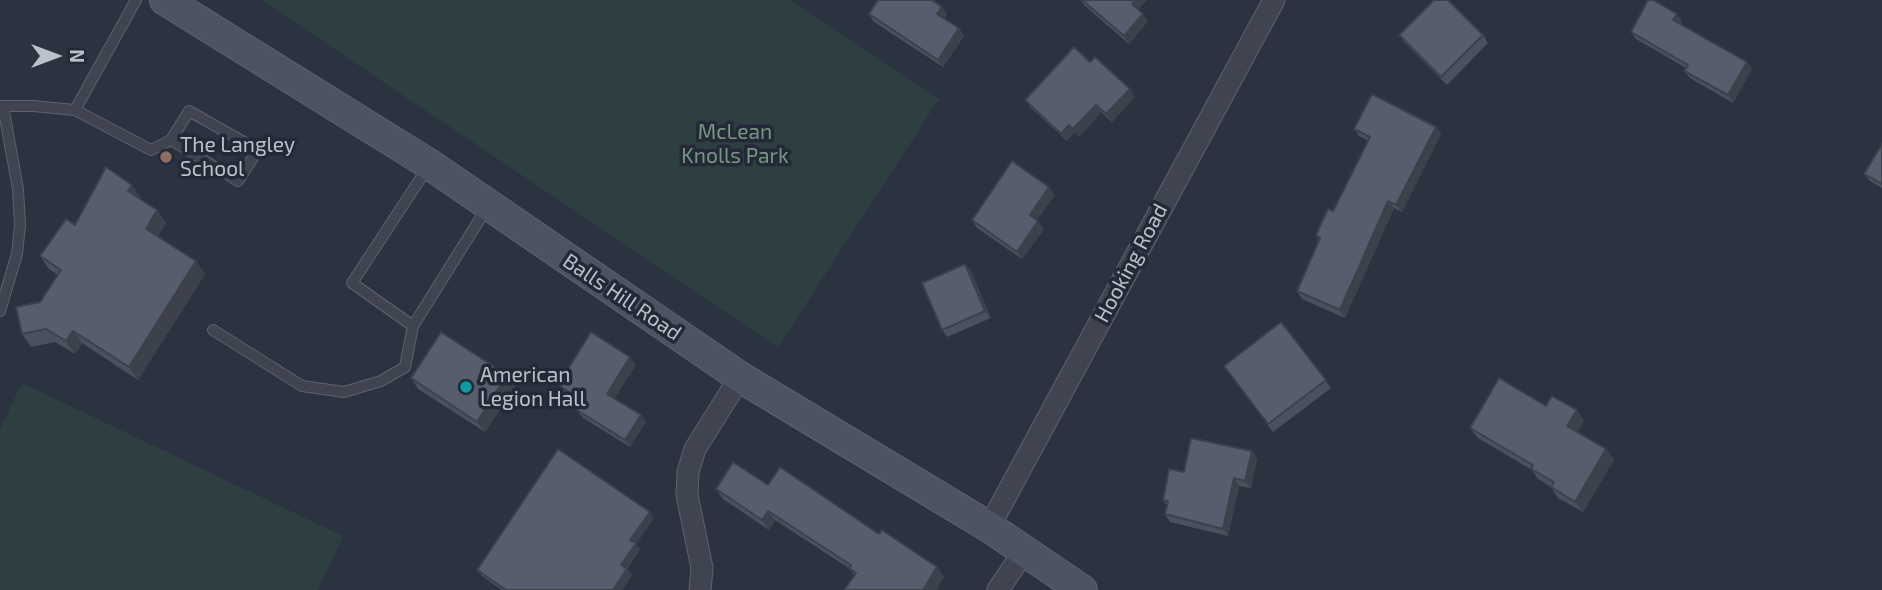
<!DOCTYPE html>
<style>
body{margin:0}
#map{position:relative;width:1882px;height:590px;overflow:hidden;background:#2b3240;font-family:"Exo 2",sans-serif}
canvas{display:block}
.north{position:absolute;left:21px;top:21px;width:70px;height:70px;-webkit-text-stroke:5px #232936;paint-order:stroke;rotate:90deg;font-size:19px;font-weight:700;line-height:28px;text-align:center;color:#bcc0ca}
.north::after{content:'';display:block;margin:auto;width:24px;height:32px;background:#bcc0ca;clip-path:polygon(50% 0,100% 100%,50% 72%,0 100%)}
</style>
<div id="map">
<canvas width="1882" height="590"></canvas>
<div class="north">N</div>
</div>
<script>
const c = document.querySelector('canvas').getContext('2d');
c.lineJoin = 'round';
function fill(path, color) { c.fillStyle = color; c.fill(path, 'evenodd'); }
const toPath = rows => new Path2D(rows.map(r => 'M' + r).join(''));
function strokePath(path, color, width, dash) { c.strokeStyle = color; c.lineWidth = width; c.lineCap = dash ? 'butt' : 'round'; c.setLineDash(dash || []); c.stroke(path); }
function label(font, color, halo, rows, align = 'center') {
  c.font = font + ' "Exo 2",sans-serif'; c.lineWidth = 7; c.setLineDash([]); c.textBaseline = 'middle'; c.strokeStyle = halo; c.fillStyle = color; for (const [text, x, y, turn = 0] of rows) {
    c.save(); c.translate(x, y); c.rotate((+turn || 0) * Math.PI / 180); c.textAlign = isNaN(turn) ? turn : align; if (halo) c.strokeText(text, 0, 0); c.fillText(text, 0, 0); c.restore();
  }
}
const green = toPath([
 [261,0,791,0,939,99,778,347],
 [22,383,343,536,318,590,0,590,0,429]
]);
const lane = toPath([
 [0,106,33,106,75,110,136,0],
 [75,110,151,150,171,140,238,181,258,150,189,111,171,140],
 [428,167,352,283,413,326,488,206],
 [0,311,17,254,20,225,18,189,3,106],
 [213,330,302,386,344,392,381,381,405,367,413,326]
]);
const street = toPath([
 [989,527,1274,0],
 [700,590,702,568,687,495,688,472,695,449,740,377],
 [998,590,1025,550]
]);
const secondary = toPath([
 [165,0,429,164,740,377,989,527,1082,590]
]);
const wall = toPath([
 [1081,0,1147,0,1138,10,1148,21,1129,44,1084,5],
 [942,7,947,14,944,19,959,28,964,36,943,67,874,22,869,14],
 [1682,21,1681,24,1752,69,1733,103,1690,78,1684,71,1686,68,1636,39,1631,32],
 [1399,35,1483,35,1488,43,1447,85,1404,42],
 [1090,62,1135,97,1112,122,1101,112,1079,137,1075,132,1067,141,1031,108,1025,100],
 [1436,127,1441,134,1402,212,1394,208,1345,318,1302,299,1297,291,1319,240,1316,235,1333,211,1369,141,1359,136,1354,129],
 [1882,144,1882,188,1870,181,1864,174],
 [1055,195,1037,220,1044,229,1022,259,977,228,972,220],
 [141,198,140,199,157,210,166,223,158,236,196,261,205,274,138,380,82,343,75,354,55,342,31,347,22,334,40,302,58,275,49,269,40,256],
 [965,264,971,271,991,318,947,337,942,330],
 [1281,322,1331,388,1273,432,1224,366],
 [636,365,614,398,641,415,646,422,630,447,583,418,577,410,581,404,564,392,558,385],
 [411,378,515,386,485,432,418,389],
 [1546,406,1577,410,1584,421,1577,432,1606,449,1614,460,1583,512,1558,498,1551,487,1538,479,1532,470,1478,438,1470,428],
 [1252,451,1257,458,1251,488,1239,486,1228,536,1170,522,1165,514,1167,506,1163,500,1184,472],
 [768,485,879,534,937,567,944,577,936,590,844,590,854,575,850,569,775,520,769,530,723,499,716,489],
 [654,518,636,544,640,549,627,569,632,575,622,590,502,590,482,576,477,570]
]);
const shadedWall = toPath([
 [1135,0,1147,0,1137,11,1132,4],
 [942,7,947,14,942,21,937,14],
 [1143,14,1148,21,1129,44,1124,36],
 [1677,14,1682,21,1679,27,1673,20],
 [959,28,964,36,943,67,938,60],
 [1747,62,1752,69,1733,103,1728,95],
 [1130,89,1135,97,1112,122,1106,114],
 [1096,105,1101,112,1079,137,1073,129],
 [1069,125,1075,132,1067,141,1061,134],
 [1436,127,1441,134,1402,212,1396,205],
 [132,185,141,198,137,204,128,191],
 [1049,187,1055,195,1035,223,1030,215],
 [1388,201,1394,208,1345,318,1340,310],
 [157,210,166,223,155,242,146,229],
 [1038,221,1044,229,1022,259,1017,252],
 [196,261,205,274,138,380,129,367],
 [965,264,971,271,991,318,985,311],
 [73,331,82,343,75,354,66,341],
 [630,357,636,365,613,401,607,394],
 [507,375,515,386,485,432,477,422],
 [1577,410,1584,421,1575,437,1567,426],
 [641,415,646,422,630,447,625,440],
 [1606,449,1614,460,1583,512,1575,502],
 [1252,451,1257,458,1251,488,1245,481],
 [1234,478,1239,486,1228,536,1223,529],
 [768,511,775,520,769,530,762,520],
 [650,512,654,518,636,544,640,549,625,571,621,565,630,540],
 [937,567,944,577,936,590,923,590],
 [627,569,632,575,622,590,613,590]
]);
const building = toPath([
 [878,0,932,0,942,7,937,14,959,28,938,60,869,14,878,0],
 [1082,0,1135,0,1132,4,1143,14,1124,36,1082,0],
 [1434,0,1448,0,1483,35,1441,77,1399,35,1434,0],
 [1648,0,1653,0,1677,14,1673,20,1747,62,1728,95,1684,71,1688,65,1631,32,1648,0],
 [1074,47,1090,62,1095,57,1130,89,1106,114,1096,105,1073,129,1069,125,1061,134,1025,100,1074,47],
 [1372,94,1436,127,1396,205,1388,201,1340,310,1297,291,1320,238,1316,235,1328,209,1333,211,1370,137,1354,129,1372,94],
 [1882,144,1882,184,1864,174,1882,144],
 [1012,161,1049,187,1030,215,1038,221,1017,252,972,220,1012,161],
 [106,167,132,185,128,191,157,210,146,229,196,261,129,367,73,331,66,341,46,329,22,334,16,307,40,302,61,270,40,256,66,219,75,225,106,167],
 [965,264,985,311,942,330,922,283,965,264],
 [1281,322,1326,380,1268,424,1224,366,1281,322],
 [441,332,507,375,477,422,411,378,441,332],
 [591,332,630,357,607,394,641,415,625,440,577,410,583,401,558,385,591,332],
 [1499,378,1546,406,1552,396,1577,410,1567,426,1606,449,1575,502,1551,487,1554,482,1531,469,1533,465,1470,428,1499,378],
 [1191,438,1252,451,1245,481,1234,478,1223,529,1165,514,1168,501,1163,500,1169,469,1184,472,1191,438],
 [558,449,650,512,630,540,636,543,621,565,627,569,613,590,506,590,477,570,558,449],
 [733,462,768,485,780,467,879,534,882,530,937,567,923,590,844,590,856,573,849,568,851,565,768,511,762,520,716,489,733,462]
]);
const markers = [
 [166,157,7,"#8d6e63"],
 [466,387,7,"#0f9aa8"]
];
const parkNames = [
 ["McLean",735,132],
 ["Knolls Park",735,156]
];
const poiNames = [
 ["The Langley",180,145],
 ["School",180,169],
 ["American",480,375],
 ["Legion Hall",480,399]
];
const streetNames = [
 ["Hooking Road",1131,263,-62],
 ["Balls Hill Road",622,297,34]
];
fill(green, '#2e3f42');
strokePath(lane, '#5d626e', 12);
strokePath(street, '#5d626e', 23);
strokePath(secondary, '#5d626e', 32);
strokePath(lane, '#3f4450', 10);
strokePath(street, '#3f4450', 21);
strokePath(secondary, '#4d5363', 30);
fill(wall, '#4a505e');
fill(shadedWall, '#3c414c');
fill(building, '#565d6d');
strokePath(building, '#3c414c', 2);
for (const [x, y, r, color] of markers) { const dot = new Path2D(); dot.arc(x, y, r, 0, 2 * Math.PI); c.fillStyle = color; c.fill(dot); strokePath(dot, '#232936', 2.5); }
label('21px', '#769882', '#232936', parkNames);
label('21px', '#bcc0ca', '#232936', poiNames, 'left');
label('21px', '#bcc0ca', '#232936', streetNames);
</script>
